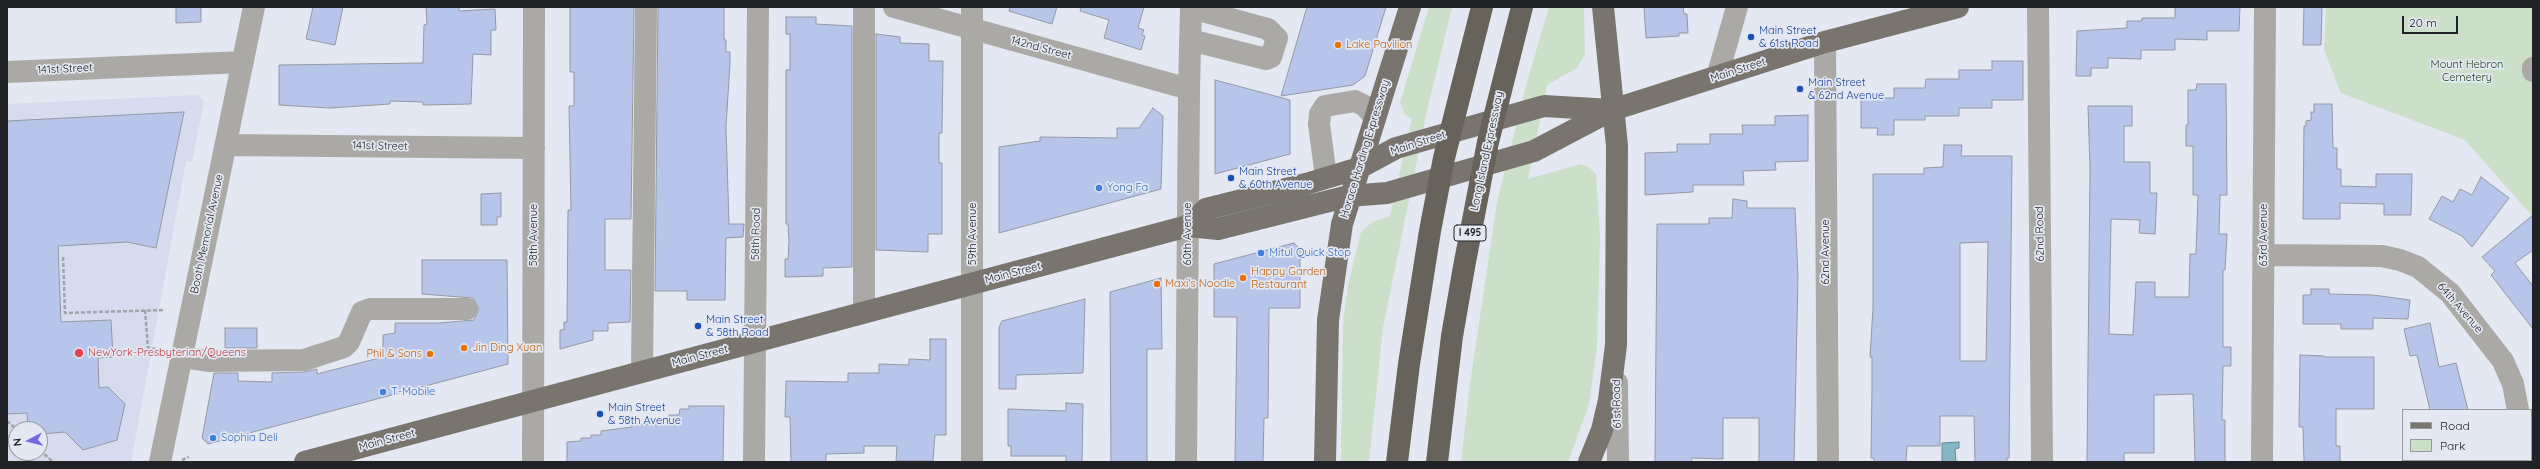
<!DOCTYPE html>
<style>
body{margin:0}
#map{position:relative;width:2540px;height:469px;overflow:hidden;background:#e4e8f2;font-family:Quicksand,sans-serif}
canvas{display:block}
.frame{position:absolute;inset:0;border:8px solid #202225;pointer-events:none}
.legend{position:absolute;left:2402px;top:409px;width:130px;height:52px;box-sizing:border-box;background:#e4e8f2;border:1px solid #9699a0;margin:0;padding:5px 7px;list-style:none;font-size:12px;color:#202225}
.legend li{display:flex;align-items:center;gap:8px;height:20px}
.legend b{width:20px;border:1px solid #9699a0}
.north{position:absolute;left:8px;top:421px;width:40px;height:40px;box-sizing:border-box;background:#e4e8f2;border:1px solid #9699a0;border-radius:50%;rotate:263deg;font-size:11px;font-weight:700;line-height:16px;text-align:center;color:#202225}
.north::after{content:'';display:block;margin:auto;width:14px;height:18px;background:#706be5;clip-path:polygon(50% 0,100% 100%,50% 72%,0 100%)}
.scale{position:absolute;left:2402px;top:16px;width:56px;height:18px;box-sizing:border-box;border:2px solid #202225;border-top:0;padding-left:5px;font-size:12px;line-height:14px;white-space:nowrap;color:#202225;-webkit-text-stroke:3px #e4e8f2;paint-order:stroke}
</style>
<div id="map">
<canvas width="2540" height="469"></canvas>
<div class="frame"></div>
<ul class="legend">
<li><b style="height:5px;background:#79756e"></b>Road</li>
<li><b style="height:11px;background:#ccdfc9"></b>Park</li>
</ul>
<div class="north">N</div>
<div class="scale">20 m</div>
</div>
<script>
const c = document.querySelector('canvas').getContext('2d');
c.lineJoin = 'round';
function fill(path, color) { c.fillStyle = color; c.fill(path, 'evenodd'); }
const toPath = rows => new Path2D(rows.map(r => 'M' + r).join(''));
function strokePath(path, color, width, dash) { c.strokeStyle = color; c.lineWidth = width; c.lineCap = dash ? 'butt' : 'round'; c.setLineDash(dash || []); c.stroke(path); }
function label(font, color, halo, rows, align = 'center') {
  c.font = font + ' Quicksand,sans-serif'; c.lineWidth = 3.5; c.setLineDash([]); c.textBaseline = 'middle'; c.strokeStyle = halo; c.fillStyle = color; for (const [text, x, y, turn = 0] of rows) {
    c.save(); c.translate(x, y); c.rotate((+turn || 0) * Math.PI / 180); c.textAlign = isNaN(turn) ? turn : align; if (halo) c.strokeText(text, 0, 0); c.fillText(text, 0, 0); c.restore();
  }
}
const built = toPath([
 [197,95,204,101,192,162,186,162,131,462,7,462,7,104],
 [16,429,40,429,40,453,16,453]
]);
const green = toPath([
 [1429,7,1452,7,1427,111,1383,328,1369,462,1341,462,1343,324,1348,285,1361,232,1372,222,1390,216,1412,118,1405,115,1400,103],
 [1549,7,1584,7,1585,54,1577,68,1547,85,1528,179,1581,164,1589,167,1596,174,1600,237,1597,347,1589,405,1568,462,1461,462,1470,384,1497,202,1527,82],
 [2326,7,2533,7,2533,217,2465,140,2341,93,2324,50]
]);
const water = toPath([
 [1959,442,1959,448,1955,449,1956,462,1942,462,1942,443,1959,442]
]);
const building = toPath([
 [176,7,201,7,201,22,176,23,176,7],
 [313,7,343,7,335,45,306,39,313,7],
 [426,7,459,7,459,11,495,9,496,30,491,30,491,55,473,54,471,104,423,105,423,102,390,101,390,104,330,108,279,105,279,65,423,63,424,25,427,24,426,7],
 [570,7,634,7,631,219,605,219,605,270,631,270,630,322,608,323,608,331,593,331,593,340,560,349,560,330,564,330,564,322,567,322,568,210,571,210,569,106,574,106,574,72,570,72,570,7],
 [658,7,724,7,724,40,726,40,726,52,730,52,730,63,726,127,729,224,744,224,743,237,726,238,725,300,687,300,687,291,655,291,658,7],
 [1010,7,1057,7,1052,24,1009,11,1010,7],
 [1081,7,1144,7,1138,28,1144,30,1142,35,1145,36,1141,50,1104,38,1109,20,1080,11,1081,7],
 [1307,7,1386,7,1365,76,1353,85,1281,96,1307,7],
 [1644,7,1683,7,1684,14,1687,14,1688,33,1679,33,1679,36,1646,38,1644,7],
 [2175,7,2240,7,2239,31,2207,31,2207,40,2175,39,2175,50,2141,50,2141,59,2108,58,2108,68,2091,68,2091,76,2076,76,2077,31,2127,28,2127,21,2142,21,2142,18,2175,18,2175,7],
 [2304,7,2322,7,2321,45,2303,45,2304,7],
 [786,17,816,17,816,24,852,26,852,267,823,268,823,276,785,277,785,259,788,259,789,242,788,224,786,224,786,70,790,70,790,34,786,34,786,17],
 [876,34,900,37,900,43,929,44,929,61,943,61,942,133,939,133,939,163,942,163,942,234,928,234,928,252,876,250,876,34],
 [1992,61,2023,61,2023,100,1992,100,1992,108,1959,108,1959,116,1925,116,1925,120,1894,120,1894,135,1877,135,1878,128,1861,128,1861,98,1894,98,1894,88,1925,88,1926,79,1959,79,1959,70,1992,70,1992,61],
 [1215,80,1290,100,1290,154,1215,174,1215,80],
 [2197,84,2226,84,2227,195,2220,195,2219,234,2227,234,2225,270,2223,270,2223,347,2231,347,2231,366,2223,366,2222,420,2225,420,2225,462,2195,462,2193,394,2154,395,2154,453,2124,453,2124,462,2087,462,2090,169,2088,106,2132,106,2132,126,2124,126,2124,162,2150,162,2150,193,2157,193,2155,234,2139,233,2140,220,2111,219,2109,334,2133,335,2136,282,2155,282,2155,297,2189,297,2190,254,2196,254,2198,195,2193,195,2193,146,2186,146,2186,125,2188,125,2188,90,2196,90,2197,84],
 [2314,104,2332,104,2333,148,2337,148,2337,169,2341,169,2341,186,2376,187,2376,174,2412,174,2411,215,2384,215,2384,204,2340,203,2340,219,2303,219,2304,126,2306,126,2306,121,2311,120,2311,112,2314,112,2314,104],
 [1153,108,1163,116,1161,189,999,233,999,147,1040,141,1040,137,1117,138,1117,128,1139,128,1153,108],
 [184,112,156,248,127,242,58,246,61,322,111,320,113,357,98,358,99,388,108,387,125,404,117,440,83,450,65,432,40,434,40,429,28,429,27,413,7,414,7,121,184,112],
 [1808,115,1808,161,1775,162,1776,170,1743,171,1744,185,1693,185,1693,192,1645,195,1645,153,1677,152,1677,144,1710,144,1710,134,1743,134,1742,125,1775,125,1775,116,1808,115],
 [1944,145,1962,145,1961,156,2012,156,2009,458,2007,458,2007,462,1975,462,1974,416,1940,416,1940,446,1907,446,1906,462,1874,462,1874,458,1871,458,1872,389,1872,357,1870,357,1873,308,1873,174,1924,174,1924,168,1943,167,1944,145],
 [1988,242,1986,361,1960,361,1960,243,1988,242],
 [2481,177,2509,198,2472,247,2462,236,2429,219,2442,196,2453,202,2460,189,2472,195,2481,177],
 [501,193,501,217,497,217,497,225,481,225,481,194,501,193],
 [1733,199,1747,201,1747,208,1795,208,1798,277,1794,462,1759,462,1759,418,1723,418,1723,459,1692,458,1691,462,1655,462,1657,224,1709,224,1709,218,1732,218,1733,199],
 [2533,215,2533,250,2515,263,2533,286,2533,329,2491,275,2495,271,2482,257,2533,215],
 [1294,243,1300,249,1300,308,1269,308,1268,418,1264,418,1263,462,1235,462,1237,317,1214,317,1214,264,1294,243],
 [422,260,507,260,508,364,208,444,202,438,214,373,238,373,238,381,272,382,272,373,304,372,317,369,317,374,383,357,383,335,395,333,395,323,439,323,474,320,479,309,473,298,422,294,422,260],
 [1161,278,1162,349,1147,349,1147,462,1111,462,1110,292,1161,278],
 [2311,289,2329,289,2329,294,2373,295,2410,300,2408,319,2373,318,2373,329,2341,329,2341,324,2303,324,2303,295,2311,295,2311,289],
 [1085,299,1083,373,1016,375,1016,389,999,389,999,327,1002,321,1085,299],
 [2430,323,2439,367,2456,363,2468,410,2430,410,2417,355,2410,356,2404,329,2430,323],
 [225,328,257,328,257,348,225,348,225,328],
 [930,339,946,339,946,435,935,435,933,461,896,461,897,446,864,446,864,453,826,454,826,462,791,462,790,417,785,417,786,381,848,382,848,373,879,373,879,364,909,365,909,359,930,360,930,339],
 [2300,355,2324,356,2324,357,2374,357,2374,409,2336,409,2336,446,2340,446,2340,462,2304,462,2303,427,2299,427,2300,355],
 [1066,403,1083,404,1082,462,1066,462,1066,456,1011,456,1011,446,1008,446,1008,409,1066,411,1066,403],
 [689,406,724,406,723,462,567,462,567,442,581,441,581,438,591,438,591,435,601,435,601,431,632,427,632,424,669,424,669,415,679,415,680,409,689,409,689,406]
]);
const path = toPath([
 [63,257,65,313,165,310],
 [145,310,148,348,157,349],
 [7,421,16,429],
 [40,450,53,462],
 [182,460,189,457]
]);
const minor = toPath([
 [864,7,864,312],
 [894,7,1189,89],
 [2038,7,2042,462],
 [1190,40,1266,59,1271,57,1277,38,1268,29,1191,8],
 [1825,42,1828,462],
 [2533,68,2533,71],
 [7,72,243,62],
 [1717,77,1737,7],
 [226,145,534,148],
 [1326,177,1319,124,1320,114,1325,106,1355,101,1365,106,1375,117],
 [2263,255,2382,256,2400,260,2418,267,2450,293,2503,361,2513,384,2518,410],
 [182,357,208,361,304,360,344,347,349,342,362,312,370,309,467,309],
 [642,371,646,7],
 [1617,383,1618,462],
 [2529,460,2529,462],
 [160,462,254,7],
 [533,462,534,7],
 [754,462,758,7],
 [972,462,972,7],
 [1186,462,1189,89,1191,7],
 [2262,462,2265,7]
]);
const major = toPath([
 [1188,226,1206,209,1306,184,1359,168,1396,148,1544,106,1612,110],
 [305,462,1188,226,1218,229,1349,196,1387,193,1534,151,1612,110,1825,42,1958,7],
 [1325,462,1328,320,1342,224,1410,7],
 [1589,462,1602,430,1609,400,1616,345,1617,146,1603,7]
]);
const highway = toPath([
 [1397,462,1409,364,1430,231,1444,158,1482,7],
 [1437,462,1452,336,1464,267,1488,142,1522,7]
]);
const markers = [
 [1751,37,4,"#1a4fb4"],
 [1338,45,4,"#e8710a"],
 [1800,89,4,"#1a4fb4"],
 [1231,178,4,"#1a4fb4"],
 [1099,188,4,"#3f7fe0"],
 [1261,253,4,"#3f7fe0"],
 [1243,278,4,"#e8710a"],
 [1157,284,4,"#e8710a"],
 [698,326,4,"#1a4fb4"],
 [464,348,4,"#e8710a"],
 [79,353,5,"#e0444e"],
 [430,354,4,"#e8710a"],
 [383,392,4,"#3f7fe0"],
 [600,414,4,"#1a4fb4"],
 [213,438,4,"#3f7fe0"]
];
const shields = [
 [1470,233,32]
];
const shieldNames = [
 ["I 495",1470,233]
];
const transitNames = [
 ["Main Street",1759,31],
 ["& 61st Road",1759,44],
 ["Main Street",1808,83],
 ["& 62nd Avenue",1808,96],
 ["Main Street",1239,172],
 ["& 60th Avenue",1239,185],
 ["Main Street",706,320],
 ["& 58th Road",706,333],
 ["Main Street",608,408],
 ["& 58th Avenue",608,421]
];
const foodNames = [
 ["Lake Pavilion",1346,45],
 ["Happy Garden",1251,272],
 ["Restaurant",1251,285],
 ["Maxi's Noodle",1165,284],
 ["Jin Ding Xuan",472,348],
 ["Phil & Sons",422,354,"right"]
];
const streetNames = [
 ["142nd Street",1041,48,15],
 ["141st Street",65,69,-3],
 ["Main Street",1738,70,-18],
 ["Main Street",1418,143,-18],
 ["141st Street",380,146,1],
 ["Horace Harding Expressway",1365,149,-73],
 ["Long Island Expressway",1487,151,-78],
 ["Booth Memorial Avenue",207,234,-78],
 ["58th Road",756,234,-89],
 ["59th Avenue",973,234,-90],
 ["60th Avenue",1188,234,-90],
 ["62nd Road",2040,234,-91],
 ["58th Avenue",534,235,-90],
 ["63rd Avenue",2264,235,-90],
 ["62nd Avenue",1826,252,-90],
 ["Main Street",1013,273,-15],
 ["64th Avenue",2460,308,49],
 ["Main Street",700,356,-15],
 ["61st Road",1617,404,-91],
 ["Main Street",387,440,-15]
];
const parkNames = [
 ["Mount Hebron",2467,65],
 ["Cemetery",2467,78]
];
const shopNames = [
 ["Yong Fa",1107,188],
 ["Mitul Quick Stop",1269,253],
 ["T-Mobile",391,392],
 ["Sophia Deli",221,438]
];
const healthNames = [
 ["NewYork-Presbyterian/Queens",88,353]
];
fill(built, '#d6dced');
fill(green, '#ccdfc9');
fill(water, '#86b7c4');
strokePath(water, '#678a94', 1);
fill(building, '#b7c5ea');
strokePath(building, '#9498a1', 1);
strokePath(path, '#a0a3ab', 2.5, [4, 2]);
strokePath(minor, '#aba9a5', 22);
strokePath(major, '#79756e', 22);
strokePath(highway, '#67625a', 22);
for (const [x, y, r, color] of markers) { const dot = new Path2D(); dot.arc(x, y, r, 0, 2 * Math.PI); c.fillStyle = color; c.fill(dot); strokePath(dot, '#e4e8f2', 1.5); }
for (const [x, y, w] of shields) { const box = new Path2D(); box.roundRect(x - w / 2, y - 8, w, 16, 3); c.fillStyle = '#e4e8f2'; c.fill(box); strokePath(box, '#202225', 1); }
label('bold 10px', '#202225', null, shieldNames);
label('11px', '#164399', '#e4e8f2', transitNames, 'left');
label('11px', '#c56008', '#e4e8f2', foodNames, 'left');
label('11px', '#202225', '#e4e8f2', streetNames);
label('11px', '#1b4318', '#e4e8f2', parkNames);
label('11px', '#366cbe', '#e4e8f2', shopNames, 'left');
label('11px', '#be3a42', '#e4e8f2', healthNames, 'left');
</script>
